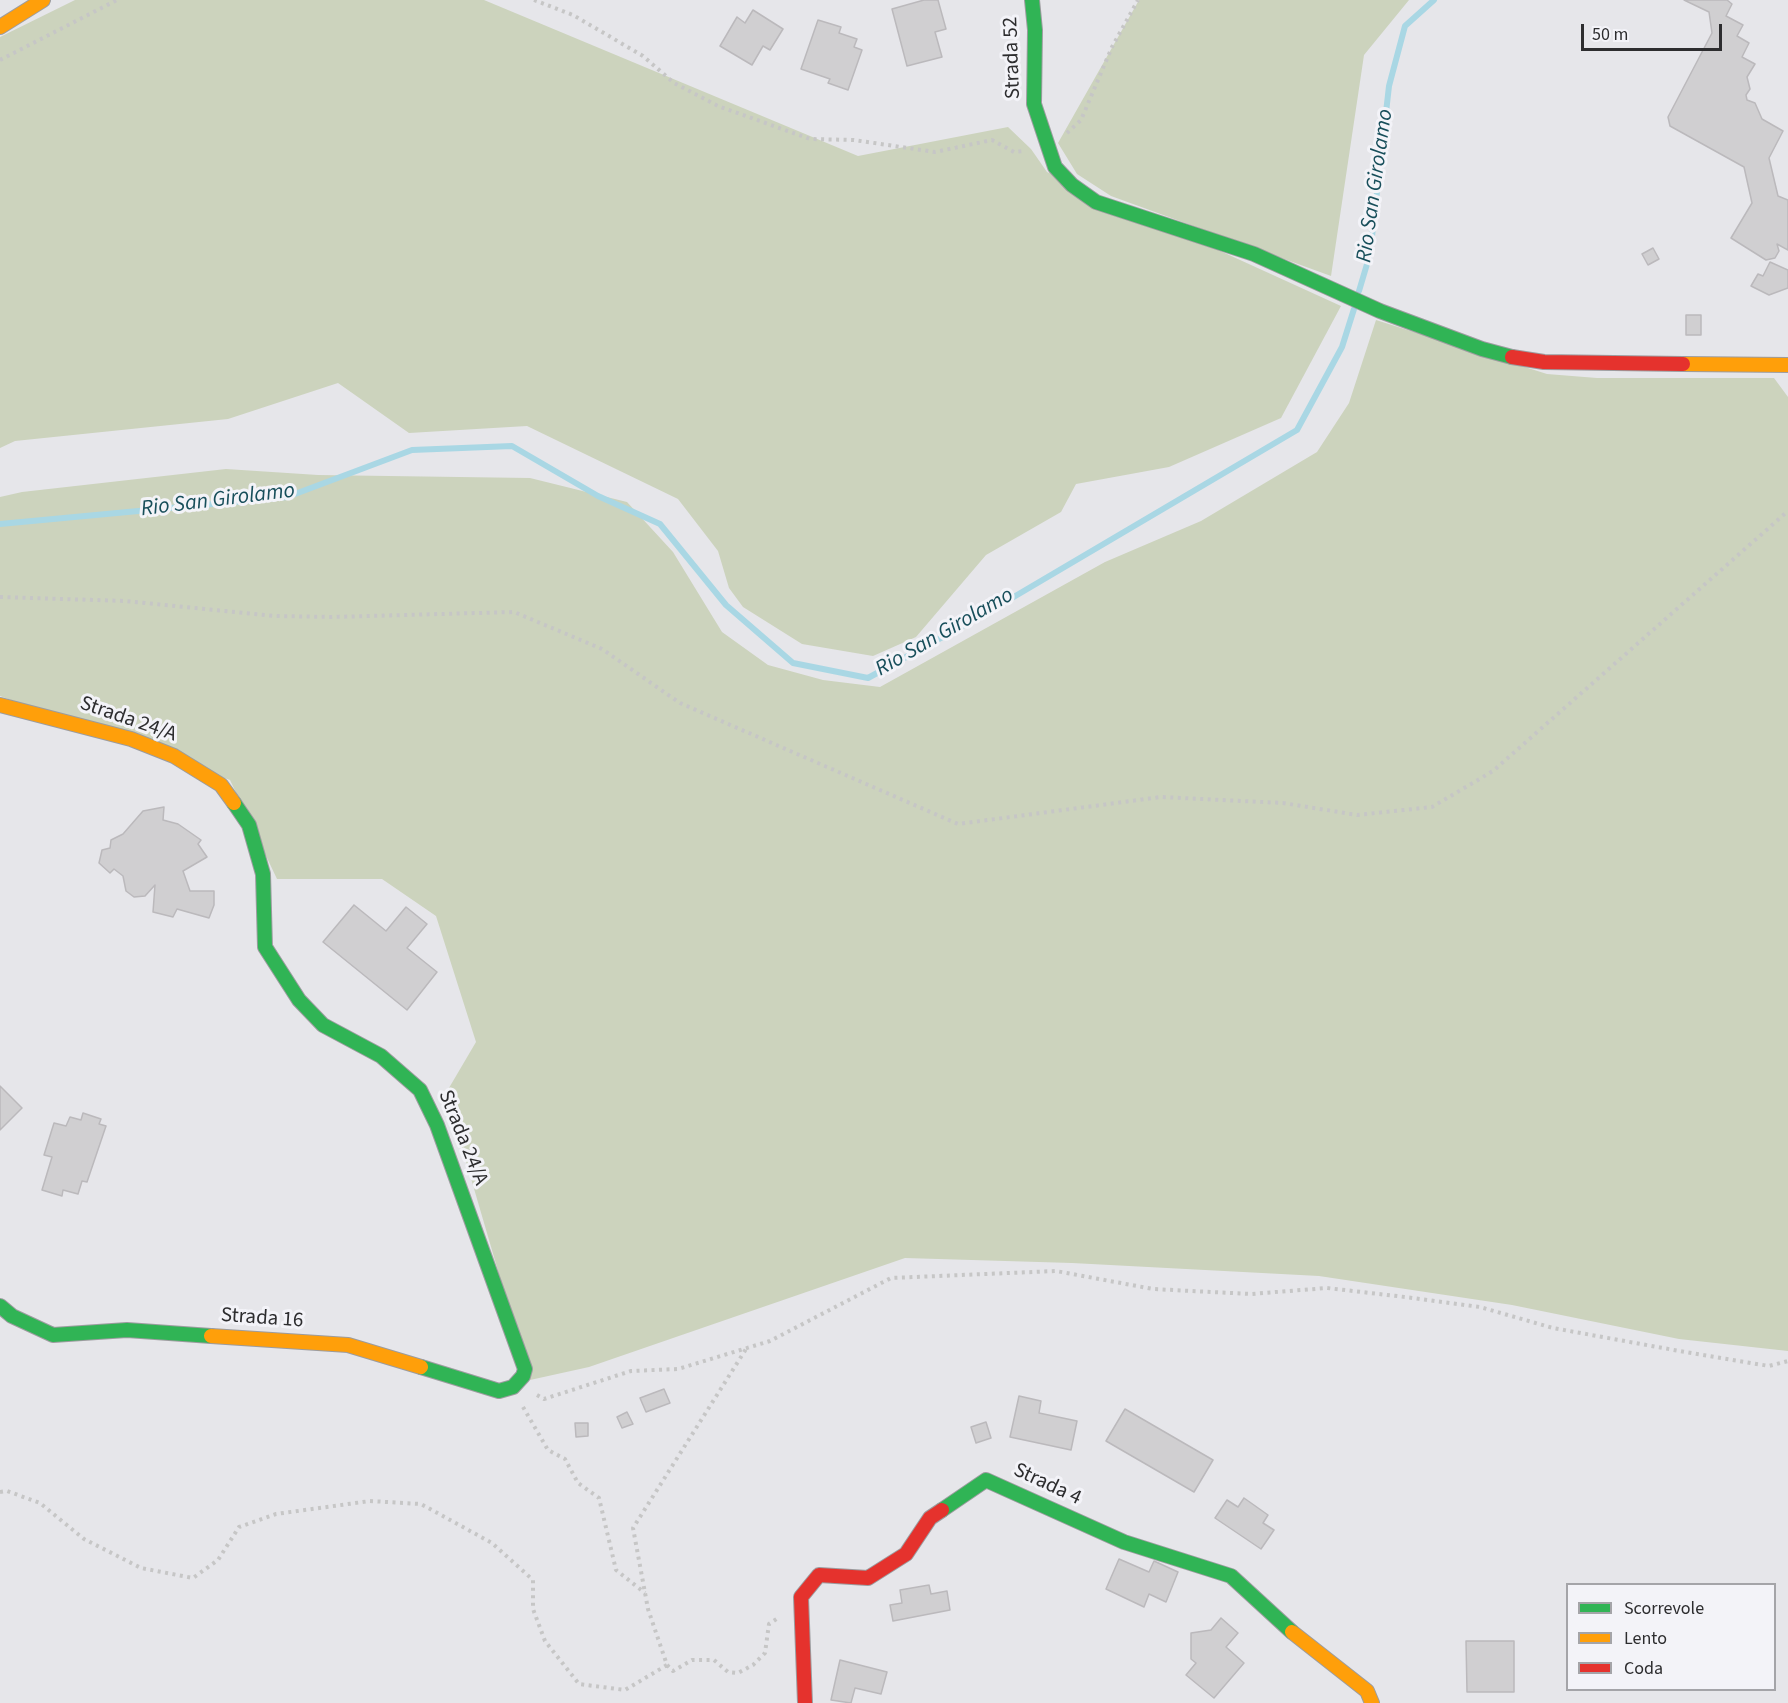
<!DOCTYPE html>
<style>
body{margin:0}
#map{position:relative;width:1788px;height:1703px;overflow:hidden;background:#e6e6ea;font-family:"Source Sans 3",sans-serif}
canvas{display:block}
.legend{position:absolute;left:1566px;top:1583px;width:210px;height:108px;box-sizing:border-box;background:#f3f3f8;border:2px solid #a4a4a8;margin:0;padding:8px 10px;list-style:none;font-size:18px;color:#2d2d2f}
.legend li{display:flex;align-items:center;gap:12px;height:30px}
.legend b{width:30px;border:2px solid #a4a4a8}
.scale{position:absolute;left:1581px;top:24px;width:141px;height:27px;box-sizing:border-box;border:3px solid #2d2d2f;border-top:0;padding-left:8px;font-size:18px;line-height:21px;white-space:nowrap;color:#2d2d2f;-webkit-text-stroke:4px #f3f3f8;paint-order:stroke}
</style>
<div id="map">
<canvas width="1788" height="1703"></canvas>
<ul class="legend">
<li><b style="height:8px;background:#30b455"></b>Scorrevole</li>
<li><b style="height:8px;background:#ff9f0a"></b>Lento</li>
<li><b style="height:8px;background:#e5322d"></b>Coda</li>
</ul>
<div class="scale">50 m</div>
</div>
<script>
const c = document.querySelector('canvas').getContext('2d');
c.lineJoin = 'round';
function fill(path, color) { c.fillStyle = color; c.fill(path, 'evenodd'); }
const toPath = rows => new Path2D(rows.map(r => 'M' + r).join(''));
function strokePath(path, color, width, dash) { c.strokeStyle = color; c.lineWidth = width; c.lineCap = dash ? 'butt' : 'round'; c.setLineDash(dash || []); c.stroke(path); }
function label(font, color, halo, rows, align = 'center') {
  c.font = font + ' "Source Sans 3",sans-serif'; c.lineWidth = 6; c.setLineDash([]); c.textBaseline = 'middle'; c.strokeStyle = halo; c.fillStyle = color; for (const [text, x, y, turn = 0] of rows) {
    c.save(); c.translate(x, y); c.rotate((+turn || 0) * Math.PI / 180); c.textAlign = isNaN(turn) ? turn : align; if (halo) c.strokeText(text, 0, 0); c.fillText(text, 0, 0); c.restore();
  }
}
const green = toPath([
 [75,0,484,0,858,156,1008,127,1031,149,1047,172,1341,306,1281,418,1169,467,1076,484,1061,512,986,555,916,637,873,656,802,644,743,607,729,588,718,551,678,499,527,426,409,433,338,383,228,419,15,441,0,448,0,37],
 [1139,0,1409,0,1364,55,1331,276,1111,196,1077,174,1058,143],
 [1376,320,1547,374,1597,378,1774,378,1788,397,1788,1351,1679,1339,1512,1305,1319,1276,1072,1263,905,1258,589,1367,530,1380,446,1093,476,1042,436,916,382,879,277,879,230,780,0,696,0,497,22,492,226,469,318,475,530,478,627,502,673,552,722,632,768,665,823,680,880,687,1105,562,1201,521,1317,452,1349,403]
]);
const stream = toPath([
 [1359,291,1370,254,1389,86,1405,26,1434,0],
 [0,524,287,497,412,450,512,446,598,496,660,524,726,605,793,663,868,678,995,608,1297,430,1342,347,1354,309]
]);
const building = toPath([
 [924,0,938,0,946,29,935,32,942,57,907,66,892,9,924,0],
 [1684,0,1727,0,1732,4,1726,16,1743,25,1737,36,1749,43,1742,57,1755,64,1747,77,1750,89,1746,95,1747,100,1755,103,1762,119,1783,131,1769,158,1778,196,1788,200,1788,250,1777,244,1779,251,1775,258,1766,260,1731,238,1752,203,1744,167,1670,126,1668,117,1712,33,1709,12,1684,0],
 [753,10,783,29,770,50,763,46,752,65,720,46,737,17,745,23,753,10],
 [818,20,841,27,839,33,857,39,854,47,862,50,848,90,828,83,830,79,801,69,818,20],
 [1653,248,1659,259,1648,265,1642,254,1653,248],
 [1770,262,1788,270,1788,288,1769,295,1751,286,1758,274,1763,276,1770,262],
 [1686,315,1701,315,1701,335,1686,335,1686,315],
 [164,807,163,820,178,824,201,840,198,844,207,857,183,871,190,891,214,891,214,905,209,918,177,909,173,917,153,912,155,885,145,896,134,897,126,891,123,876,114,869,110,873,99,863,102,850,110,848,111,840,123,834,143,811,164,807],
 [354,905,386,931,406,907,427,924,407,948,437,972,407,1010,323,942,354,905],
 [0,1086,22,1108,0,1130,0,1086],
 [83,1113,101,1119,99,1124,106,1126,87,1182,82,1181,78,1194,63,1190,62,1196,42,1190,52,1157,44,1155,54,1123,66,1126,70,1117,81,1120,83,1113],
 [664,1389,670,1403,646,1412,640,1398,664,1389],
 [1019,1396,1041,1401,1039,1413,1077,1421,1071,1450,1010,1437,1019,1396],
 [1125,1409,1213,1460,1194,1492,1106,1441,1125,1409],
 [627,1412,633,1424,622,1428,617,1417,627,1412],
 [986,1422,991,1438,976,1443,971,1427,986,1422],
 [575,1423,588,1423,588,1436,576,1437,575,1423],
 [1244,1498,1268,1515,1263,1523,1274,1530,1261,1549,1215,1518,1227,1500,1238,1507,1244,1498],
 [1119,1559,1149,1572,1154,1561,1178,1572,1166,1602,1149,1594,1144,1607,1106,1589,1119,1559],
 [929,1585,931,1594,947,1591,950,1610,893,1621,890,1605,902,1603,900,1590,929,1585],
 [1221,1618,1238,1633,1226,1647,1244,1663,1214,1698,1186,1675,1196,1663,1191,1659,1191,1633,1211,1630,1221,1618],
 [1466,1641,1514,1641,1514,1692,1467,1692,1466,1641],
 [840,1660,887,1672,881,1694,855,1688,851,1703,831,1700,840,1660]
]);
const path = toPath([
 [534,0,573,15,643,56,674,83,718,106,810,139,854,140,935,152,992,140,1014,152,1024,151],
 [0,60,117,0],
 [1067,133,1081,120,1112,47,1138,0],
 [0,597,126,601,274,616,332,617,514,612,602,649,680,703,958,824,1161,797,1283,803,1357,815,1432,807,1493,771,1788,511],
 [537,1395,544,1399,631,1371,678,1369,770,1341,891,1278,1056,1271,1153,1289,1251,1294,1327,1288,1405,1297,1480,1307,1553,1328,1685,1352,1769,1366,1788,1361],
 [523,1407,548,1450,565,1459,578,1483,599,1498,616,1570,645,1593],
 [0,1492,7,1491,40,1503,84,1539,141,1568,193,1578,218,1560,239,1527,276,1514,370,1501,421,1504,492,1543,533,1580,533,1609,545,1641,579,1684,625,1690,667,1665,648,1609,633,1528,746,1349],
 [667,1665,673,1671,692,1660,714,1660,728,1672,738,1673,753,1665,765,1653,769,1624,778,1618]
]);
const fast = toPath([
 [1032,0,1035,30,1034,104,1055,167,1072,185,1096,202,1254,254,1380,311,1482,349,1512,357],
 [234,803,249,825,263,874,265,947,299,1000,323,1025,381,1056,420,1090,437,1125,525,1369,523,1376,513,1387,499,1391,421,1367],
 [0,1306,12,1316,53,1335,127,1330,211,1336],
 [942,1510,986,1480,1124,1542,1231,1576,1292,1632]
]);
const slow = toPath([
 [0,27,43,0],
 [1683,364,1788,365],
 [0,705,131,739,174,756,221,785,234,803],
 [211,1336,348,1345,421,1367],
 [1292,1632,1367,1691,1372,1703]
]);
const jam = toPath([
 [1512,357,1544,362,1683,364],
 [805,1703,801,1597,819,1575,868,1578,906,1554,930,1518,942,1510]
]);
const streetNames = [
 ["Strada 52",1013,58,-92],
 ["Strada 24/A",128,720,19],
 ["Strada 24/A",462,1138,68],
 ["Strada 16",262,1319,4],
 ["Strada 4",1047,1485,25]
];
const waterNames = [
 ["Rio San Girolamo",1376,186,-82],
 ["Rio San Girolamo",218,501,-7],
 ["Rio San Girolamo",945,633,-30]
];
fill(green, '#ccd3bd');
strokePath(stream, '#a9d7e4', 6);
fill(building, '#d0cfd1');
strokePath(building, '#bbb9bc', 1.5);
strokePath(fast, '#9c9c9f', 16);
strokePath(slow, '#9c9c9f', 16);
strokePath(jam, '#9c9c9f', 16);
strokePath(path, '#c6c6c6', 4, [3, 4.5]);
strokePath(fast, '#30b455', 14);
strokePath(slow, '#ff9f0a', 14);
strokePath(jam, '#e5322d', 14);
label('21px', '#2d2d2f', '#f3f3f8', streetNames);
label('italic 22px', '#174e5a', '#f3f3f8', waterNames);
</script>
